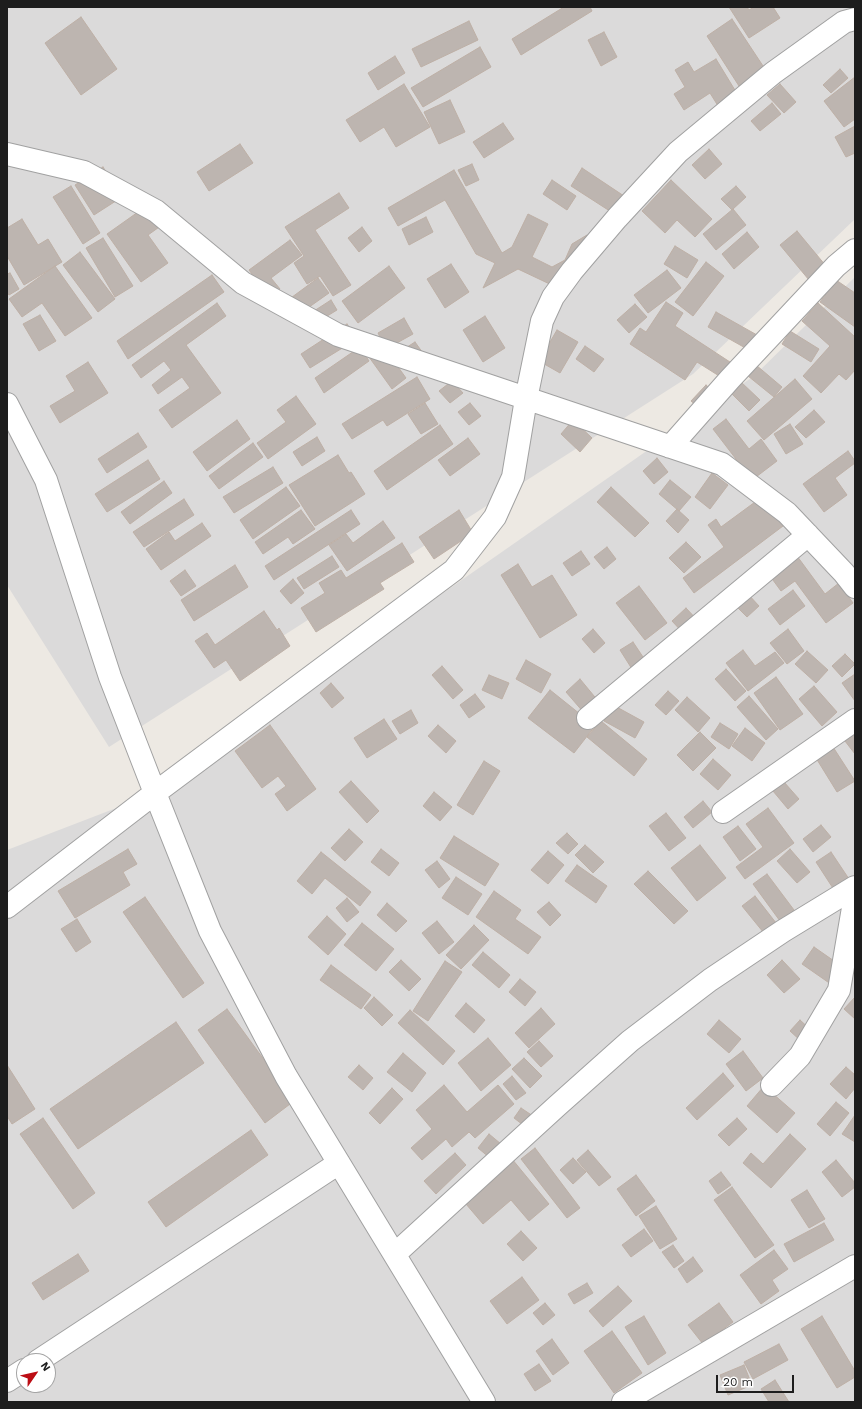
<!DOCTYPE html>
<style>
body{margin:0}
#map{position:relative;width:862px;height:1409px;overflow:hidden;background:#ede9e3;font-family:"Work Sans",sans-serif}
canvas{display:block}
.frame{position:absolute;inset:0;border:8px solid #1d1d1d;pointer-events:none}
.north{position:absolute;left:16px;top:1353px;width:40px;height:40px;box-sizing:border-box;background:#fff;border:1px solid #a5a5a5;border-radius:50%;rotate:56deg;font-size:11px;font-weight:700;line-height:16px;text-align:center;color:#1d1d1d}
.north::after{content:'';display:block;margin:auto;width:14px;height:18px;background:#bc0d14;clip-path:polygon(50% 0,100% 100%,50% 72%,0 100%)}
.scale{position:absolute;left:716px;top:1375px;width:78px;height:18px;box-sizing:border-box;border:2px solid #1d1d1d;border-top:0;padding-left:5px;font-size:12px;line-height:14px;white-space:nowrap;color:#1d1d1d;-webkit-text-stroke:3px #fff;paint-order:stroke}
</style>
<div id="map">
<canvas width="862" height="1409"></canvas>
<div class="frame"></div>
<div class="north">N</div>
<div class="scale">20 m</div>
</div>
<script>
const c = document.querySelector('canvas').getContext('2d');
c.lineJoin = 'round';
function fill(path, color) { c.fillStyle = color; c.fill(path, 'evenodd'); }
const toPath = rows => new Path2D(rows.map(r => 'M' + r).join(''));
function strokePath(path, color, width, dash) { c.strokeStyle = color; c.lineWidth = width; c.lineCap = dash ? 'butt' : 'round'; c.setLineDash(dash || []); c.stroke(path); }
const residential = toPath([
 [7,7,855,7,855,219,693,374,109,747,7,585],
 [855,277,855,1402,7,1402,7,850,158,792,754,376],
 [24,1361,48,1361,48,1385,24,1385]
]);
const building = toPath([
 [564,7,590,7,592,11,521,55,512,39,564,7],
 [729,7,747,7,749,10,754,7,773,7,780,18,749,38,729,7],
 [81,17,117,69,81,95,45,43,81,17],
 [732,19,765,69,739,86,707,36,732,19],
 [469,21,478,40,421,67,412,49,469,21],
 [604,32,617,57,601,66,588,40,604,32],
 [480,47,491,67,423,107,411,88,480,47],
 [395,56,405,73,378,90,368,73,395,56],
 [716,59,744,105,725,117,710,93,684,110,674,94,685,87,675,70,688,62,694,72,716,59],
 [840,69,848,78,831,93,823,85,840,69],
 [855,77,855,119,844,127,824,101,855,77],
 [404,84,430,127,396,147,384,127,360,142,346,120,404,84],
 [780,84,796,102,784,113,767,95,780,84],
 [450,100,465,132,439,144,424,112,450,100],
 [772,103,781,114,760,131,751,121,772,103],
 [503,123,514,139,484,158,473,142,503,123],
 [855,126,855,153,846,157,835,137,855,126],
 [240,144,253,163,209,191,197,172,240,144],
 [709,149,722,164,705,179,692,165,709,149],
 [472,164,479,180,466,186,458,170,472,164],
 [103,167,122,197,94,215,75,185,103,167],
 [582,168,627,198,616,215,571,186,582,168],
 [454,170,502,253,512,247,528,214,548,224,532,257,552,267,565,260,572,244,587,235,596,249,556,287,518,269,483,288,495,263,476,254,445,200,398,226,388,208,454,170],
 [552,180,576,196,567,210,543,194,552,180],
 [671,180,712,219,695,237,677,220,665,233,642,211,671,180],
 [71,186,100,233,83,244,53,197,71,186],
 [736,186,746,197,732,210,721,199,736,186],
 [339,193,349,208,315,230,351,285,333,296,320,276,307,284,294,263,304,256,285,227,339,193],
 [155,200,169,220,148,235,168,263,141,282,107,234,155,200],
 [733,209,746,225,716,250,703,234,733,209],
 [426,217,433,232,409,245,402,229,426,217],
 [22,219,38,245,48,239,62,262,24,285,7,256,7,228,22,219],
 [362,227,372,241,359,252,348,238,362,227],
 [797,231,826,266,809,280,780,245,797,231],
 [747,232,759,247,734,269,722,254,747,232],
 [103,238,133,286,115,297,86,248,103,238],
 [290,240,302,255,271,278,280,289,269,297,249,270,290,240],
 [675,246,698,260,687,278,664,264,675,246],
 [80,252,115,299,98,312,63,265,80,252],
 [706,262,724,276,693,316,675,302,706,262],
 [451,264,469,292,445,308,427,279,451,264],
 [55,266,92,318,65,336,42,303,22,317,9,299,55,266],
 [389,266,405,288,358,323,342,301,389,266],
 [667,270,681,288,648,313,634,295,667,270],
 [10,273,19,289,9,295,7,292,7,274,10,273],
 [212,275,224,292,128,359,117,341,212,275],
 [318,278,329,293,295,317,284,303,318,278],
 [836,280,855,293,855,327,820,302,836,280],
 [331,300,337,310,319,321,314,311,331,300],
 [666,302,683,313,675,326,733,364,724,379,697,362,685,380,630,344,640,328,646,332,666,302],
 [217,303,226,316,186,345,221,393,172,428,159,410,190,388,182,377,158,394,152,385,171,370,164,361,141,378,132,365,217,303],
 [818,303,855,337,855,370,846,380,839,374,821,393,803,376,830,346,802,321,818,303],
 [635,304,647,317,629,333,617,320,635,304],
 [716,312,757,335,749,350,708,327,716,312],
 [40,315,56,341,39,351,23,324,40,315],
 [485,316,505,348,483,362,463,330,485,316],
 [404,318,413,334,386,349,378,333,404,318],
 [347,324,357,339,310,368,301,354,347,324],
 [557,330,578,342,560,373,539,361,557,330],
 [790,331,819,349,811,362,782,344,790,331],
 [415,342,425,356,401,351,415,342],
 [383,346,406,378,392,389,369,357,383,346],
 [585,346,604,359,594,372,576,359,585,346],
 [360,347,369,361,324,393,315,378,360,347],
 [88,362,108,393,60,423,50,406,75,391,66,376,88,362],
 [756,365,782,387,774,397,748,376,756,365],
 [417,377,430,399,387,426,383,420,352,439,342,424,417,377],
 [795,379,812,399,764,440,747,421,795,379],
 [452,381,463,393,450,403,439,391,452,381],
 [741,382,760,400,749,411,730,392,741,382],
 [706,385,715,393,700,409,691,401,706,385],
 [296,396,316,424,268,459,257,443,286,422,277,410,296,396],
 [425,403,438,424,421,434,408,414,425,403],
 [470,403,481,416,469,425,458,412,470,403],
 [814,410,825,422,806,438,795,427,814,410],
 [726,419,749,449,761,439,777,461,752,480,713,429,726,419],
 [237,420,250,439,207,471,193,452,237,420],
 [573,420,592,438,580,452,561,434,573,420],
 [790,424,803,444,786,454,774,434,790,424],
 [440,425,453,444,387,490,374,471,440,425],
 [138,433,147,447,107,473,98,459,138,433],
 [317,437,325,451,302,466,293,452,317,437],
 [468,438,480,454,450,476,438,460,468,438],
 [253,443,263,457,219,489,209,476,253,443],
 [848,451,855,461,855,463,835,478,847,495,824,512,803,484,848,451],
 [338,455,349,473,351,472,365,494,315,526,289,485,338,455],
 [657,458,668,472,654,484,643,471,657,458],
 [148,460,160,479,107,512,95,494,148,460],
 [273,467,283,483,234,513,223,497,273,467],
 [712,473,728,485,710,509,695,497,712,473],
 [670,480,691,497,679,511,659,494,670,480],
 [164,481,172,493,130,524,121,512,164,481],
 [286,487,300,506,253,539,240,520,286,487],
 [611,487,649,523,635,537,597,502,611,487],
 [766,494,787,523,694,593,683,578,724,547,708,525,716,519,721,527,766,494],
 [184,499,194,515,144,547,133,532,184,499],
 [677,509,689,520,678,533,666,521,677,509],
 [301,510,315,529,293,544,288,537,263,554,255,542,301,510],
 [351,510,360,524,274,580,265,566,351,510],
 [459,510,473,533,434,559,419,537,459,510],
 [383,521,395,538,347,571,329,545,346,534,353,543,383,521],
 [202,523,211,536,161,570,146,549,169,532,175,541,202,523],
 [686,542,701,557,684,573,669,558,686,542],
 [402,543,414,562,380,583,384,589,316,632,301,608,325,593,319,583,341,570,346,578,402,543],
 [607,547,616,559,604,569,594,557,607,547],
 [581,551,590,564,572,576,563,563,581,551],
 [332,556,339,567,304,589,297,578,332,556],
 [797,556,825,594,839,583,853,603,826,623,795,581,781,591,770,576,797,556],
 [518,564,532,587,552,575,577,615,540,638,501,575,518,564],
 [235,565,248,587,194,621,181,600,235,565],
 [185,570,196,586,181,596,170,581,185,570],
 [293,579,304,593,291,604,280,591,293,579],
 [639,586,667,623,645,640,616,603,639,586],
 [793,590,805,606,780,625,768,609,793,590],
 [747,593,759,606,747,617,735,605,747,593],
 [686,608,699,622,685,635,672,621,686,608],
 [264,611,277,630,279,628,290,646,240,681,226,660,214,668,195,641,207,633,215,645,264,611],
 [593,629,605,643,594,653,582,639,593,629],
 [788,629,804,651,787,664,770,643,788,629],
 [633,642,645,660,632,669,620,650,633,642],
 [743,650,755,666,775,652,784,663,748,691,726,663,743,650],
 [807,651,828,670,816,683,795,664,807,651],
 [845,654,855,664,842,677,832,666,845,654],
 [526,660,551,674,541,693,516,679,526,660],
 [442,666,463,690,453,699,432,675,442,666],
 [726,669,746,691,735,701,715,679,726,669],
 [855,674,855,701,842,683,855,674],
 [489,675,509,683,502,699,482,690,489,675],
 [776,677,803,714,780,730,754,693,776,677],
 [580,679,599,702,585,714,566,692,580,679],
 [331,683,344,698,332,708,320,693,331,683],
 [814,686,837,712,822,726,799,699,814,686],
 [550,690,595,726,574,753,528,718,550,690],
 [668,691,679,701,666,715,655,705,668,691],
 [475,694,485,707,469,718,460,705,475,694],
 [749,696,778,729,766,740,737,707,749,696],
 [687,697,710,718,698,732,675,710,687,697],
 [613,705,644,722,635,738,604,721,613,705],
 [411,710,418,723,400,734,392,721,411,710],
 [384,719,397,739,367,758,354,738,384,719],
 [601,721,647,759,634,776,587,737,601,721],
 [720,723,738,734,729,749,711,737,720,723],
 [270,725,316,789,287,811,275,794,286,786,278,776,262,788,235,751,270,725],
 [438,725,456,741,446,753,428,736,438,725],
 [745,728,765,743,752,761,732,746,745,728],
 [700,732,716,748,693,771,677,755,700,732],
 [855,733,855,754,845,741,855,733],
 [833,747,855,781,837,792,816,758,833,747],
 [713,759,731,775,718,790,700,774,713,759],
 [484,761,500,771,473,815,457,805,484,761],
 [351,781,379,811,367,823,339,792,351,781],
 [784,782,799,799,788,809,773,791,784,782],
 [434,792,452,807,440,821,423,806,434,792],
 [703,801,712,812,693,828,684,817,703,801],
 [768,808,794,843,745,879,736,867,763,847,746,824,768,808],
 [666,813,686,838,669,851,649,826,666,813],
 [821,825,831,837,813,852,803,839,821,825],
 [738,826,756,849,740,861,723,837,738,826],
 [349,829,363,842,345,861,331,848,349,829],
 [567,833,578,844,568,854,556,843,567,833],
 [454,836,499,864,485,886,440,858,454,836],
 [585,845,604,862,593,873,575,855,585,845],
 [700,845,726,878,697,901,671,868,700,845],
 [128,849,137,864,123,872,130,885,75,918,58,891,128,849],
 [381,849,399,863,389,876,371,862,381,849],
 [790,849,810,872,797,883,777,861,790,849],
 [548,851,564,865,548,884,531,870,548,851],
 [321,852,371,892,360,906,325,878,312,894,297,881,321,852],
 [831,852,855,888,840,899,816,862,831,852],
 [437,861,450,879,439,888,425,870,437,861],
 [577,865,607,886,596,903,565,881,577,865],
 [648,871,688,911,674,924,634,884,648,871],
 [767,874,794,910,780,921,753,884,767,874],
 [456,877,482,894,468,915,442,898,456,877],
 [494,891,521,910,515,919,541,937,528,954,476,917,494,891],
 [755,896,780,928,768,938,742,906,755,896],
 [145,897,204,983,183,998,123,912,145,897],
 [347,898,359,912,347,922,336,908,347,898],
 [549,902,561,915,550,926,537,912,549,902],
 [387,903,407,921,396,932,377,915,387,903],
 [327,916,346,934,328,955,308,937,327,916],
 [77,919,91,942,76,952,61,929,77,919],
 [437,921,454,942,439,954,422,933,437,921],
 [362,923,394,949,376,971,344,945,362,923],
 [474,925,489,940,461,969,446,955,474,925],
 [814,947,847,970,835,987,802,964,814,947],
 [483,952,510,975,499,988,472,965,483,952],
 [401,960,421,979,409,991,389,972,401,960],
 [782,960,800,979,784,993,767,975,782,960],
 [445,961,462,972,428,1021,413,1011,445,961],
 [331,965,371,995,361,1009,320,980,331,965],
 [520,979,536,992,525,1006,509,992,520,979],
 [374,997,393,1015,382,1026,364,1008,374,997],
 [855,997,855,1019,844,1009,855,997],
 [466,1003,485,1020,474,1033,455,1016,466,1003],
 [541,1008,555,1024,529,1048,515,1033,541,1008],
 [227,1009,294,1101,265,1123,198,1030,227,1009],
 [410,1010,455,1051,443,1065,398,1023,410,1010],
 [719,1020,741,1039,729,1053,707,1034,719,1020],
 [800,1020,812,1031,802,1042,790,1031,800,1020],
 [176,1022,204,1063,78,1149,50,1109,176,1022],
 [488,1038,511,1065,481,1091,458,1063,488,1038],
 [539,1041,553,1056,541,1067,527,1052,539,1041],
 [743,1051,763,1078,746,1091,726,1064,743,1051],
 [403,1053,426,1073,412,1092,387,1072,403,1053],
 [524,1058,542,1076,530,1088,512,1069,524,1058],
 [7,1065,35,1109,12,1124,7,1116,7,1065],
 [359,1065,373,1078,363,1090,348,1077,359,1065],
 [846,1067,855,1075,855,1088,846,1099,830,1084,846,1067],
 [723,1073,734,1086,697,1120,686,1108,723,1073],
 [512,1076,526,1093,516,1100,503,1084,512,1076],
 [444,1085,467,1112,498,1085,514,1104,475,1138,469,1132,452,1147,446,1139,422,1160,411,1148,432,1129,416,1110,444,1085],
 [764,1086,795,1113,777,1133,747,1106,764,1086],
 [392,1088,403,1099,380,1124,369,1113,392,1088],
 [836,1102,849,1113,830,1136,817,1124,836,1102],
 [521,1108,539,1120,531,1131,514,1118,521,1108],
 [855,1115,855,1142,842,1134,855,1115],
 [43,1118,95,1193,73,1209,20,1134,43,1118],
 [737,1118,747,1129,729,1146,718,1135,737,1118],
 [251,1130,268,1155,166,1227,148,1202,251,1130],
 [489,1134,507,1149,496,1163,478,1148,489,1134],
 [790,1134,806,1149,771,1188,743,1163,751,1153,763,1164,790,1134],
 [535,1148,580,1208,567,1218,521,1159,535,1148],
 [588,1150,611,1177,599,1186,577,1160,588,1150],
 [455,1153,466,1165,436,1194,424,1181,455,1153],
 [573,1158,586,1172,573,1184,560,1170,573,1158],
 [512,1159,549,1204,529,1221,511,1200,483,1224,466,1204,497,1177,495,1175,512,1159],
 [836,1160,855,1183,855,1187,842,1197,822,1172,836,1160],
 [721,1172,731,1185,718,1194,709,1181,721,1172],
 [636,1175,655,1201,636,1216,617,1189,636,1175],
 [732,1187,774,1245,755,1258,714,1200,732,1187],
 [807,1190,825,1219,809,1228,791,1200,807,1190],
 [656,1206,677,1239,660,1249,639,1216,656,1206],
 [824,1223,834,1240,794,1262,784,1244,824,1223],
 [644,1229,653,1241,631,1257,622,1245,644,1229],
 [521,1231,537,1248,523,1261,507,1244,521,1231],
 [673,1245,684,1261,674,1268,662,1252,673,1245],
 [774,1250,788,1269,772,1280,779,1291,761,1304,740,1275,774,1250],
 [78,1254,89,1271,43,1300,32,1283,78,1254],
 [693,1257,703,1271,687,1283,678,1269,693,1257],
 [522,1277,539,1300,507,1324,490,1301,522,1277],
 [587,1283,593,1293,574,1304,568,1294,587,1283],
 [618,1286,632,1301,603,1327,589,1311,618,1286],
 [545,1303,555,1315,543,1325,533,1313,545,1303],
 [719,1303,733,1322,703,1344,688,1325,719,1303],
 [644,1316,666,1353,648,1365,625,1327,644,1316],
 [822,1316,855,1371,855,1377,837,1388,801,1329,822,1316],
 [612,1331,642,1373,614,1393,584,1351,612,1331],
 [552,1339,569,1363,553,1375,536,1351,552,1339],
 [779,1344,788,1360,753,1379,744,1362,779,1344],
 [539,1364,551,1381,535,1391,524,1374,539,1364],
 [744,1365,752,1385,728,1395,720,1375,744,1365],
 [775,1380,789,1402,769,1402,761,1389,775,1380]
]);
const minor = toPath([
 [7,154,84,172,156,211,243,283,338,335,722,464,787,513,844,573,855,587],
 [7,404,46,480,110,677,155,793,210,931,286,1076,484,1402],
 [670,447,730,379,836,266,855,250],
 [588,718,808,535],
 [723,812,855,720],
 [7,907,155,793,454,570,495,517,513,477,526,399,542,321,553,297,572,271,617,218,678,152,773,73,844,22,855,19],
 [772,1085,800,1056,839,990,855,896],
 [395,1254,557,1106,630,1041,710,980,783,931,855,887],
 [38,1361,339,1163],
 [7,1381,24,1370],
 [623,1402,855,1266]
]);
fill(residential, '#dbdada');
fill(building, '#bdb5b0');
strokePath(building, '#beb0a6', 1);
strokePath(minor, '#a1a1a1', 24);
strokePath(minor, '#fff', 22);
</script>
